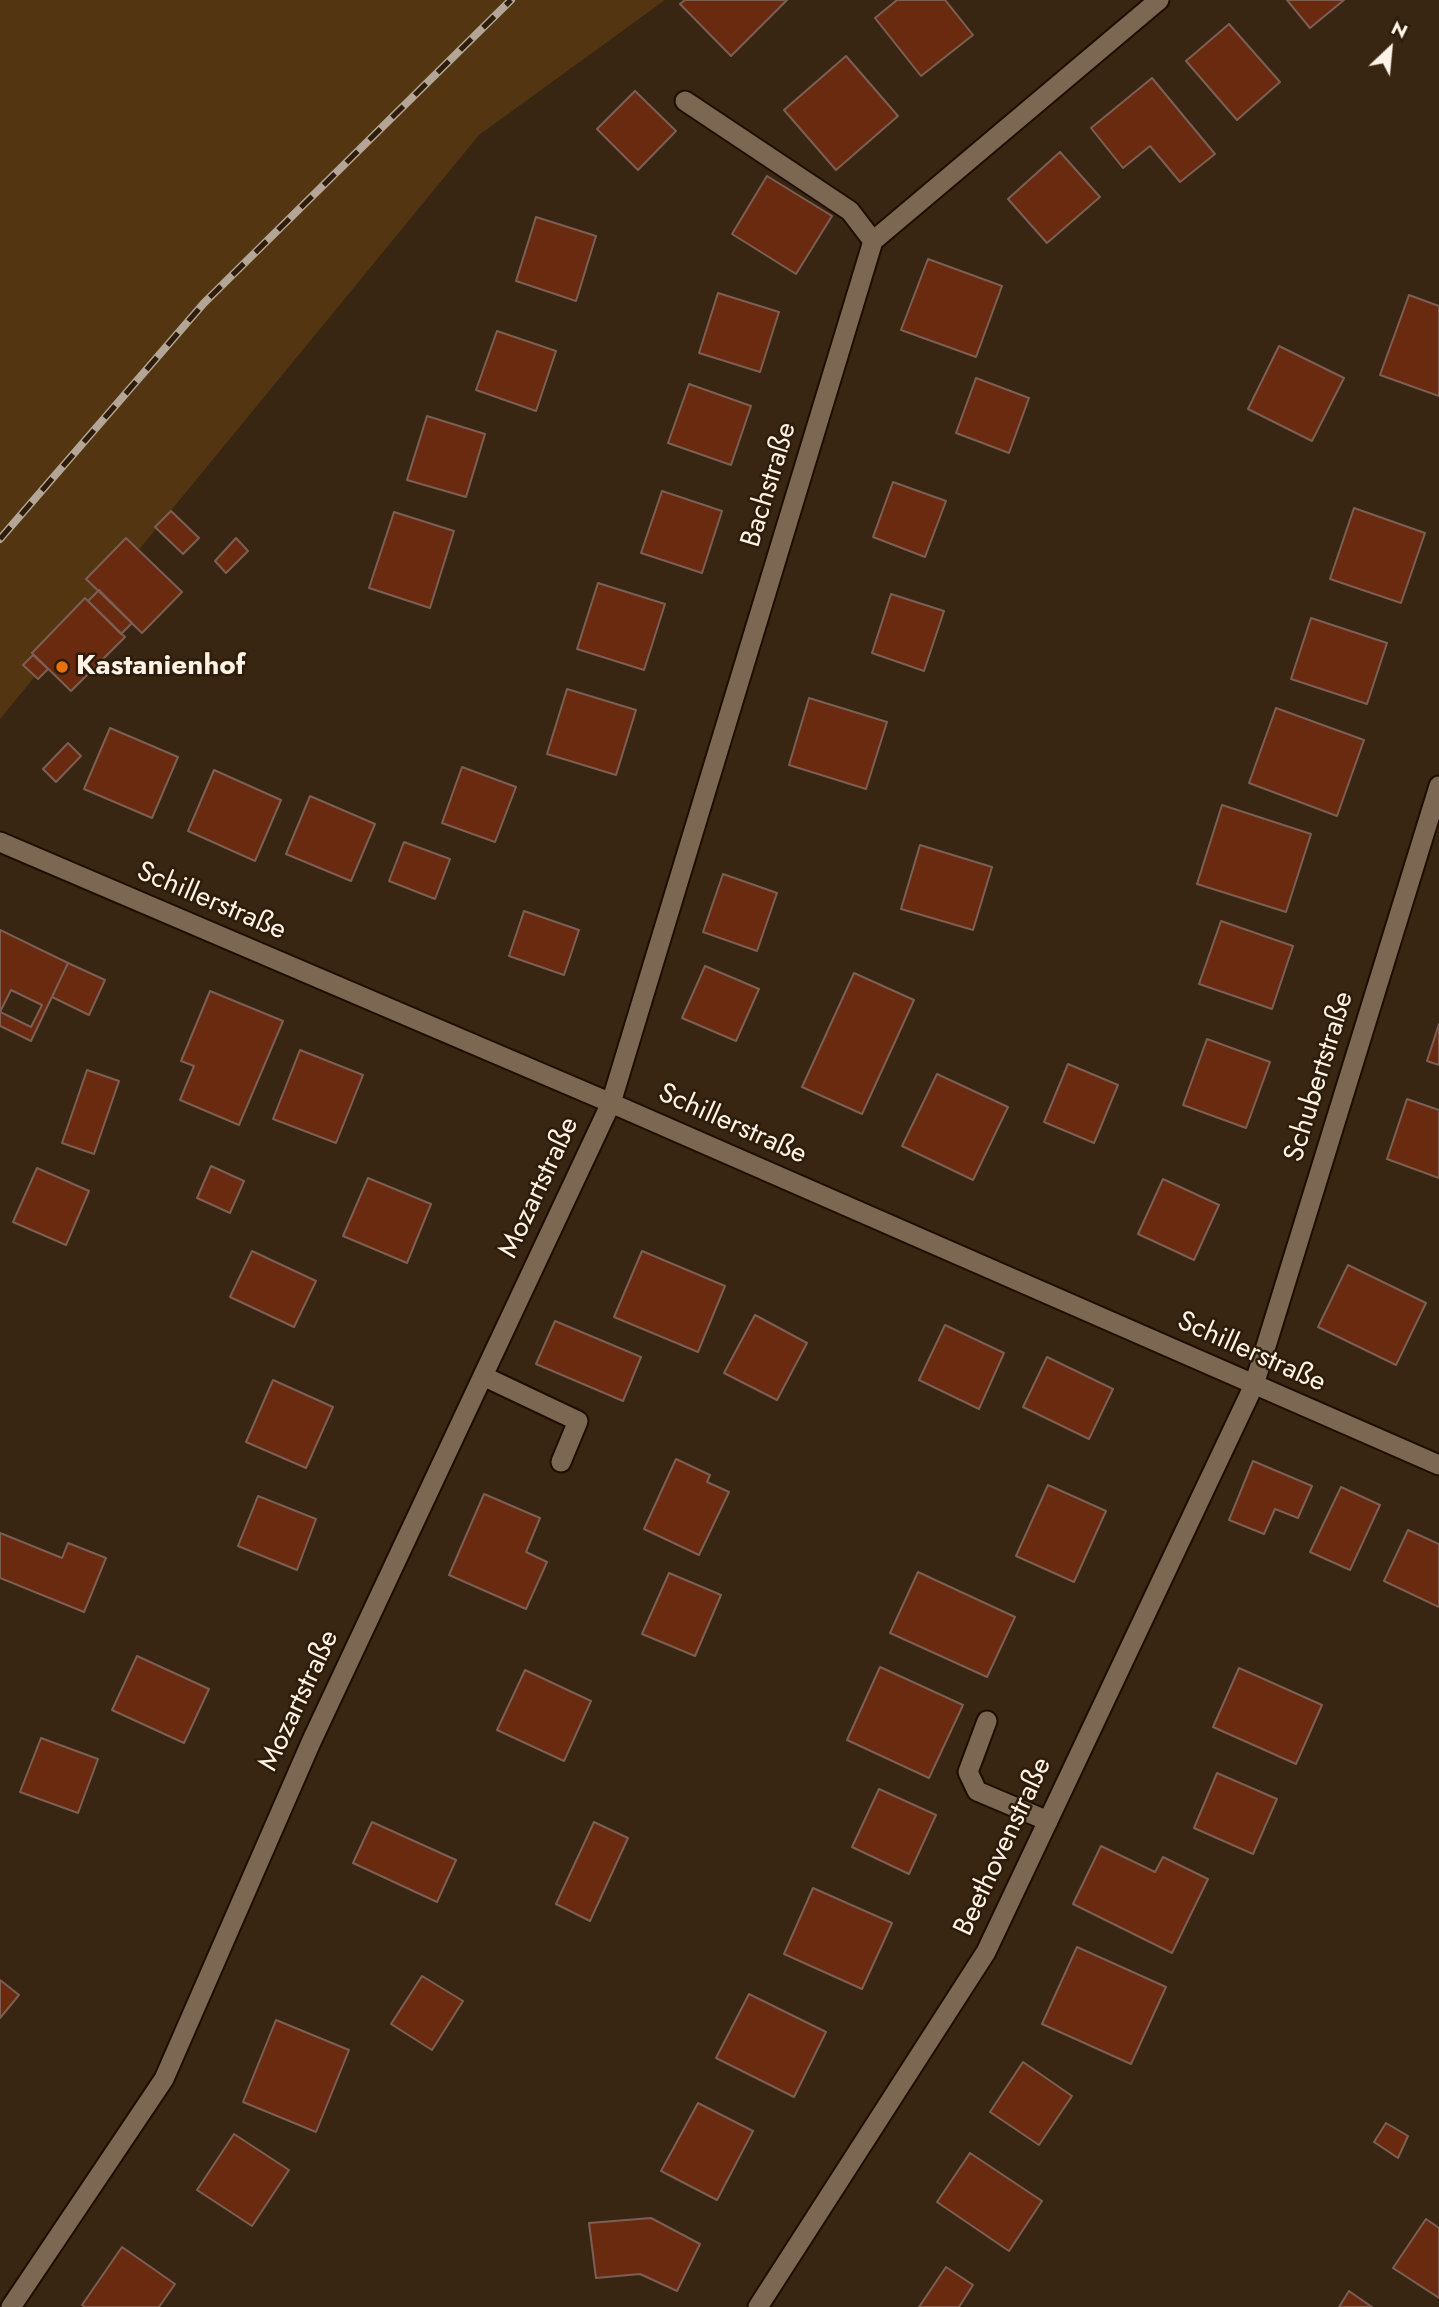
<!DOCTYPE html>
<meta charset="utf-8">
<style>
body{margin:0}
#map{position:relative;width:1439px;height:2307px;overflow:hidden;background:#382612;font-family:Jost,sans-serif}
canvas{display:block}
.north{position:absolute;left:1355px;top:14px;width:70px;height:70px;-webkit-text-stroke:5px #2d1c09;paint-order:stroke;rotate:26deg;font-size:19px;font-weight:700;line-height:28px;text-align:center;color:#fff3e7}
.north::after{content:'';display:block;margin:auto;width:24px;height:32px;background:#fff3e7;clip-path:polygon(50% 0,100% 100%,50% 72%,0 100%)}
</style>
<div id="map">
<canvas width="1439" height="2307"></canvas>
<div class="north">N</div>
</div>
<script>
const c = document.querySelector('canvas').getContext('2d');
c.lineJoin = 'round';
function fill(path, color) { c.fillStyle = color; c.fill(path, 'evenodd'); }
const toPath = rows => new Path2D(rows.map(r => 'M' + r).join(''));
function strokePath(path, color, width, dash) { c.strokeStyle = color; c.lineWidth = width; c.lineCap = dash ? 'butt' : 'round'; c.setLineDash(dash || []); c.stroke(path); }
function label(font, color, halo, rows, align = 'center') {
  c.font = font + ' Jost,sans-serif'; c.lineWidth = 5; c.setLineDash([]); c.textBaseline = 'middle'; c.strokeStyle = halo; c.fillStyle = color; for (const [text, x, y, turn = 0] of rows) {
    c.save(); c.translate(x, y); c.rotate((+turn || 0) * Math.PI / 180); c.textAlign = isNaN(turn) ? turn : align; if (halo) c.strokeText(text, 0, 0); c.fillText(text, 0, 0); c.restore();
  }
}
const green = toPath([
 [0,0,665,0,479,135,0,719]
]);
const building = toPath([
 [685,0,787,0,731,56,680,4,685,0],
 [897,0,945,0,973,35,921,76,875,18,897,0],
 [1287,0,1344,0,1310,28,1287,0],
 [1229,24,1280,82,1237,120,1186,61,1229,24],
 [846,56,898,116,836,170,784,110,846,56],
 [1152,78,1215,154,1180,182,1150,146,1123,168,1091,128,1152,78],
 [635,91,676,131,638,170,597,129,635,91],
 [1060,152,1100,197,1047,243,1008,199,1060,152],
 [767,176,832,216,796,274,732,234,767,176],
 [536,217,596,236,576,301,516,281,536,217],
 [928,259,1002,286,976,357,901,330,928,259],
 [718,293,779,312,760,372,699,353,718,293],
 [1409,295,1439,306,1439,396,1380,375,1409,295],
 [497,331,556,351,536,411,476,390,497,331],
 [1279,346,1344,378,1312,441,1248,409,1279,346],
 [976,378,1029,398,1009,453,956,433,976,378],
 [689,384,751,406,731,465,668,443,689,384],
 [427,416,485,434,466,497,407,480,427,416],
 [893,482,946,501,925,557,873,537,893,482],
 [662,491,722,511,702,573,641,553,662,491],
 [1354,508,1425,533,1401,603,1330,579,1354,508],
 [171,511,199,538,183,554,155,527,171,511],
 [394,512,454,531,430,608,369,588,394,512],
 [126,538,182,592,142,633,86,579,126,538],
 [236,538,248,551,226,573,215,561,236,538],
 [598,583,665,604,644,670,577,649,598,583],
 [99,590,132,623,121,634,88,601,99,590],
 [891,594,944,611,924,671,872,653,891,594],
 [85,598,125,637,71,691,32,653,85,598],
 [1311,618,1387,643,1367,704,1291,679,1311,618],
 [33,655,48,669,38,679,23,665,33,655],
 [567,689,636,710,616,775,547,754,567,689],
 [809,698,887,722,866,789,789,765,809,698],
 [1276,708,1364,740,1337,816,1249,783,1276,708],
 [110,728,178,757,152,818,84,789,110,728],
 [68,743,81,756,56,782,43,769,68,743],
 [462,767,516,787,495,842,442,823,462,767],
 [214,770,281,800,255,861,188,831,214,770],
 [310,796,375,824,351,881,286,854,310,796],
 [1222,805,1311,834,1286,912,1197,884,1222,805],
 [404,842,450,859,435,899,389,881,404,842],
 [920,845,992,867,973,930,901,909,920,845],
 [723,874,777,893,757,951,703,932,723,874],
 [524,911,579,930,564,975,509,956,524,911],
 [1221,921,1293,946,1272,1009,1199,984,1221,921],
 [0,930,68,963,31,1041,0,1026,0,930],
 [11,990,42,1005,31,1027,0,1012,11,990],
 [68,963,105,980,89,1015,52,997,68,963],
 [705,966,759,989,736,1041,682,1018,705,966],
 [854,973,914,1000,862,1114,802,1087,854,973],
 [210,991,283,1021,239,1125,180,1100,194,1066,181,1061,210,991],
 [1439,1024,1439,1065,1427,1061,1439,1024],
 [1207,1039,1270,1062,1246,1128,1183,1105,1207,1039],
 [300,1050,363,1075,336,1143,273,1119,300,1050],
 [1068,1064,1118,1085,1094,1143,1044,1122,1068,1064],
 [87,1070,119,1081,94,1154,62,1143,87,1070],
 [937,1074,1008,1107,973,1180,902,1146,937,1074],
 [1407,1099,1439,1110,1439,1178,1387,1159,1407,1099],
 [211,1166,244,1181,230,1213,197,1198,211,1166],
 [37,1168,89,1191,66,1245,13,1222,37,1168],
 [368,1178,431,1204,407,1263,343,1236,368,1178],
 [1163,1179,1219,1205,1194,1260,1138,1234,1163,1179],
 [252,1251,316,1281,294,1327,230,1297,252,1251],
 [642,1251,725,1286,698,1352,614,1317,642,1251],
 [1348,1265,1426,1303,1396,1365,1318,1327,1348,1265],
 [755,1315,807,1343,777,1400,724,1373,755,1315],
 [555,1321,641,1357,623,1401,536,1364,555,1321],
 [945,1325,1004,1353,979,1409,919,1380,945,1325],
 [1047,1357,1113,1389,1089,1439,1023,1407,1047,1357],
 [273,1380,333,1407,306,1468,246,1442,273,1380],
 [676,1459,710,1475,707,1482,729,1492,699,1555,644,1529,676,1459],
 [1253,1461,1312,1486,1298,1518,1275,1509,1264,1534,1229,1520,1253,1461],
 [1048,1485,1106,1511,1074,1582,1016,1556,1048,1485],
 [1341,1487,1380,1505,1350,1570,1310,1552,1341,1487],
 [484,1494,540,1518,526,1552,547,1562,526,1609,449,1575,484,1494],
 [258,1496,316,1519,297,1570,238,1546,258,1496],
 [1408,1530,1439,1544,1439,1607,1384,1581,1408,1530],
 [0,1533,62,1558,68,1543,106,1558,84,1612,0,1578,0,1533],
 [918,1572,1015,1617,987,1677,890,1633,918,1572],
 [669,1573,721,1595,695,1656,642,1634,669,1573],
 [137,1656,209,1689,184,1743,112,1710,137,1656],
 [880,1667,963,1705,929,1778,847,1740,880,1667],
 [1239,1668,1322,1705,1296,1764,1213,1727,1239,1668],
 [525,1670,591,1701,564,1761,497,1730,525,1670],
 [41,1738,98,1759,78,1813,20,1792,41,1738],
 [1217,1773,1277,1799,1253,1854,1194,1828,1217,1773],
 [879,1789,936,1815,909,1874,852,1847,879,1789],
 [372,1822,456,1860,437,1902,353,1863,372,1822],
 [594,1822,628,1838,590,1921,556,1904,594,1822],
 [1101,1846,1155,1872,1163,1857,1208,1879,1172,1953,1073,1904,1101,1846],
 [813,1888,892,1923,862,1989,784,1954,813,1888],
 [1077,1947,1166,1987,1131,2064,1042,2024,1077,1947],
 [422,1976,463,2001,432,2050,391,2024,422,1976],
 [0,1980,19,1995,0,2018,0,1980],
 [749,1994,826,2032,794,2097,716,2058,749,1994],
 [276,2020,349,2050,316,2132,243,2102,276,2020],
 [1023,2062,1072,2096,1039,2145,990,2112,1023,2062],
 [698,2103,753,2131,717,2200,661,2171,698,2103],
 [1386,2123,1408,2136,1398,2158,1374,2142,1386,2123],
 [234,2134,289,2170,252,2226,197,2190,234,2134],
 [970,2153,1042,2201,1009,2251,937,2202,970,2153],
 [651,2218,700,2244,677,2291,640,2274,596,2278,589,2223,651,2218],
 [1426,2219,1439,2228,1439,2298,1393,2268,1426,2219],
 [122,2247,175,2284,159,2307,85,2307,82,2305,122,2247],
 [946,2267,973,2285,959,2307,919,2307,946,2267],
 [1349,2291,1372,2307,1339,2307,1349,2291]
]);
const service = toPath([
 [685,101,850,211,873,241],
 [483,1376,578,1421,561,1462],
 [987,1721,968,1772,977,1791,1048,1821]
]);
const minor = toPath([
 [0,842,611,1103,1439,1465],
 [11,2307,164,2079,312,1740,611,1103,873,241,1159,0],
 [758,2307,986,1952,1254,1385,1439,786]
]);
const rail = toPath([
 [0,539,204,303,511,0]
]);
const markers = [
 [62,667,7,"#e8710a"]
];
const streetNames = [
 ["Bachstraße",770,485,-73],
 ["Schillerstraße",211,902,23],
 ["Schubertstraße",1320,1077,-73],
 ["Schillerstraße",732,1125,24],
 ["Mozartstraße",540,1188,-65],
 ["Schillerstraße",1251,1353,24],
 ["Mozartstraße",300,1701,-65],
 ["Beethovenstraße",1004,1847,-65]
];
const poiNames = [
 ["Kastanienhof",76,667]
];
fill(green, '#543511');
fill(building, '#6a2a10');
strokePath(building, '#7c5f54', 2);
strokePath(service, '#1e0e00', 23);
strokePath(minor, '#1e0e00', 23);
strokePath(service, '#7c6752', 19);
strokePath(minor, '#7c6752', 19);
strokePath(rail, '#b4a697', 8);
strokePath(rail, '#2d1c09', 5, [16]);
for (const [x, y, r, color] of markers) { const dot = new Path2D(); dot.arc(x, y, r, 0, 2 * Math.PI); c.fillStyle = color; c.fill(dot); strokePath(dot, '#2d1c09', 2.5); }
label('28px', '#fff3e7', '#2d1c09', streetNames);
label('bold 28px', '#fff3e7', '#2d1c09', poiNames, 'left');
</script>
